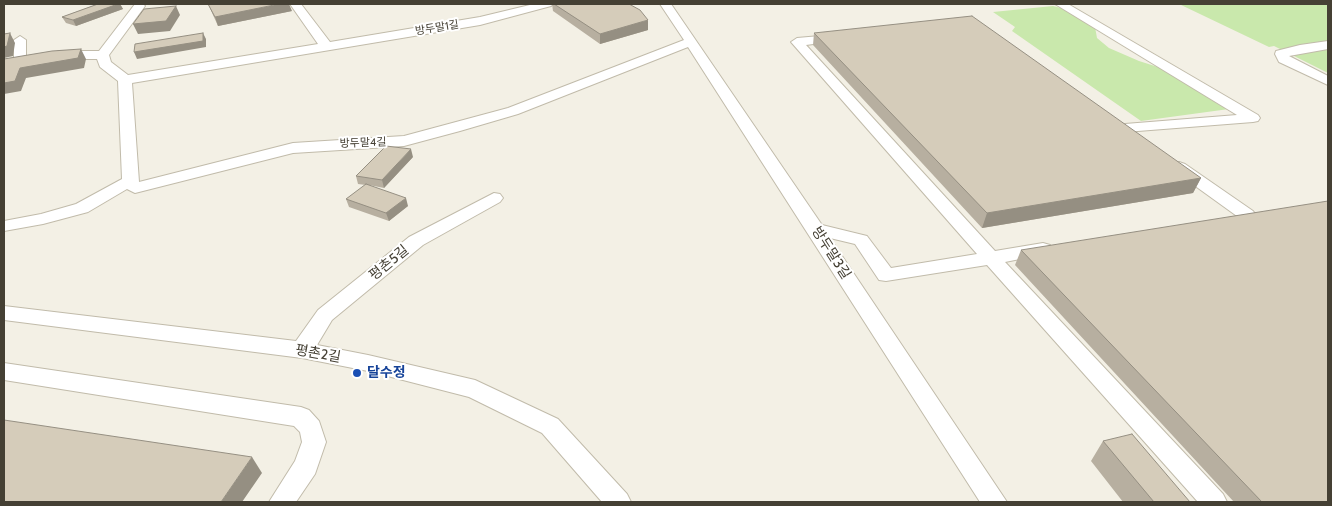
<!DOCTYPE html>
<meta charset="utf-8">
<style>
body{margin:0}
#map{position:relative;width:1332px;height:506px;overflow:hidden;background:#f3f0e5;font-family:Cabin,sans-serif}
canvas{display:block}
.frame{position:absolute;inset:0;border:5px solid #454034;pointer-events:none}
</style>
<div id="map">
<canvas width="1332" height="506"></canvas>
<div class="frame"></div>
</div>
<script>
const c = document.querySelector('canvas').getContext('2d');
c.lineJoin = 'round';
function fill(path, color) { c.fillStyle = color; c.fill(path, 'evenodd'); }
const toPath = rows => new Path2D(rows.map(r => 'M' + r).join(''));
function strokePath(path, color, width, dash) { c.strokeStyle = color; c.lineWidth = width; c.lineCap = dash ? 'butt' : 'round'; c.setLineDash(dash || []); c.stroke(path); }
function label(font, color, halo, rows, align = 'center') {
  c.font = font + ' Cabin,"Noto Sans KR",sans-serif'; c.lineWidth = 4; c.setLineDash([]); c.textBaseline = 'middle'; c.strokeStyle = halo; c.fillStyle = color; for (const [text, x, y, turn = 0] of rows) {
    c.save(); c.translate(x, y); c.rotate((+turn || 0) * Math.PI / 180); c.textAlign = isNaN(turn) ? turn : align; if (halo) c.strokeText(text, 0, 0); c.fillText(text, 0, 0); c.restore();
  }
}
const green = toPath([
 [1179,4,1328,4,1328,73,1274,46,1269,47],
 [1053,6,1065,9,1095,27,1097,38,1109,48,1139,61,1161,68,1229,109,1141,121,1012,31,1015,27,993,12]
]);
const minor = toPath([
 [135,4,143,4,145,6,109,55,111,62,128,75,318,44,290,4,301,4,330,42,480,17,534,4,553,4,551,6,480,25,132,83,139,182,293,143,404,136,508,108,684,40,660,4,671,4,822,225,867,236,891,268,977,254,791,42,797,38,843,34,845,37,843,40,806,45,995,251,1043,243,1050,245,1052,249,1050,253,1005,262,1223,494,1227,502,1198,502,987,265,886,281,879,280,855,244,830,238,1007,502,980,502,688,47,518,114,460,131,404,146,293,153,135,193,127,189,88,212,43,224,4,231,4,221,41,214,76,204,122,179,118,81,100,67,97,59,58,59,52,55,58,51,99,51,135,4],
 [1055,4,1068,4,1258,115,1260,118,1258,121,1253,122,1125,132,1120,131,1118,128,1120,125,1125,124,1237,115,1055,4],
 [20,36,26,40,26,59,20,63,14,59,14,40,20,36],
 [1328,41,1328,49,1289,56,1328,76,1328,85,1279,62,1275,54,1276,51,1300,45,1328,41],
 [1179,162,1185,164,1253,211,1256,215,1253,219,1247,220,1241,219,1173,170,1171,167,1173,164,1179,162],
 [494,193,500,194,503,198,500,202,423,245,332,320,317,345,368,355,475,380,558,419,627,494,631,502,602,502,542,433,469,397,368,371,302,358,4,320,4,306,296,341,318,310,409,237,494,193],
 [4,363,301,407,309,410,319,421,326,442,315,474,296,502,269,502,295,461,302,442,300,432,294,426,4,380,4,363]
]);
const wall = toPath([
 [98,4,120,4,123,9,76,26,66,23,62,17],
 [208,4,292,11,218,26],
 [552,4,629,4,648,30,600,44,553,11],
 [814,33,1201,178,1193,193,982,228,813,45],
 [413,157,384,188,369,185,408,206,389,221,349,207,346,199,366,185,358,184,356,176],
 [1021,250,1328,502,1234,502,1015,265],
 [1103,441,1190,502,1123,502,1091,461]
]);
const shadedWall = toPath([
 [118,4,120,4,123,9,76,26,73,20],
 [279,4,289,4,292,11,218,26,215,17],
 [176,6,180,15,170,31,138,34,133,24],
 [648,20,648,30,600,44,600,34],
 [10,33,15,43,13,56,4,58,4,47],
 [203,33,206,39,206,47,137,59,134,52],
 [81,49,86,59,84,68,26,78,21,91,4,94,4,83,20,68],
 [411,149,413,157,384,188,382,180],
 [1201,178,1193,193,982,228,987,213],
 [406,198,408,206,389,221,386,213],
 [252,457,262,473,242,502,221,502]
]);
const building = toPath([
 [98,4,118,4,73,20,62,17,98,4],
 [208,4,279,4,215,17,208,4],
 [554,4,629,4,640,10,648,20,600,34,554,4],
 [176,6,166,21,133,24,144,9,176,6],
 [972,16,1201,178,987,213,814,33,972,16],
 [10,33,7,46,4,47,4,34,10,33],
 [203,33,203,41,134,52,135,44,203,33],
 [81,49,78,58,20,68,15,81,4,83,4,59,52,51,81,49],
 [386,146,411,149,382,180,356,176,386,146],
 [366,184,406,198,386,213,346,199,366,184],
 [1328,201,1328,502,1262,502,1021,250,1328,201],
 [4,420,252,457,221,502,4,502,4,420],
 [1132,434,1190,502,1154,502,1103,441,1132,434]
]);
const markers = [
 [357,373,5,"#1a4fb4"]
];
const farStreetnames = [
 ["방두말1길",437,28,-9],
 ["방두말4길",363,143,-2]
];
const streetNames = [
 ["방두말3길",831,253,57],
 ["평촌5길",389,263,-39],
 ["평촌2길",318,354,10]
];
const transitNames = [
 ["달수정",367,373]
];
fill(green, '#c9e8ac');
strokePath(minor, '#c1bbaa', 2);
fill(minor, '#fff');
fill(wall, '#b7afa0');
fill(shadedWall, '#958f82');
fill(building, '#d5ccba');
strokePath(building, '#958f82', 1);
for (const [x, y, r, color] of markers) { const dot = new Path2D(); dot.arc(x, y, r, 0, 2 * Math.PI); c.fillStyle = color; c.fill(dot); strokePath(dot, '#fff', 2); }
label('11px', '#454034', '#fff', farStreetnames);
label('14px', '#454034', '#fff', streetNames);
label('bold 14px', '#164399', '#fff', transitNames, 'left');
</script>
